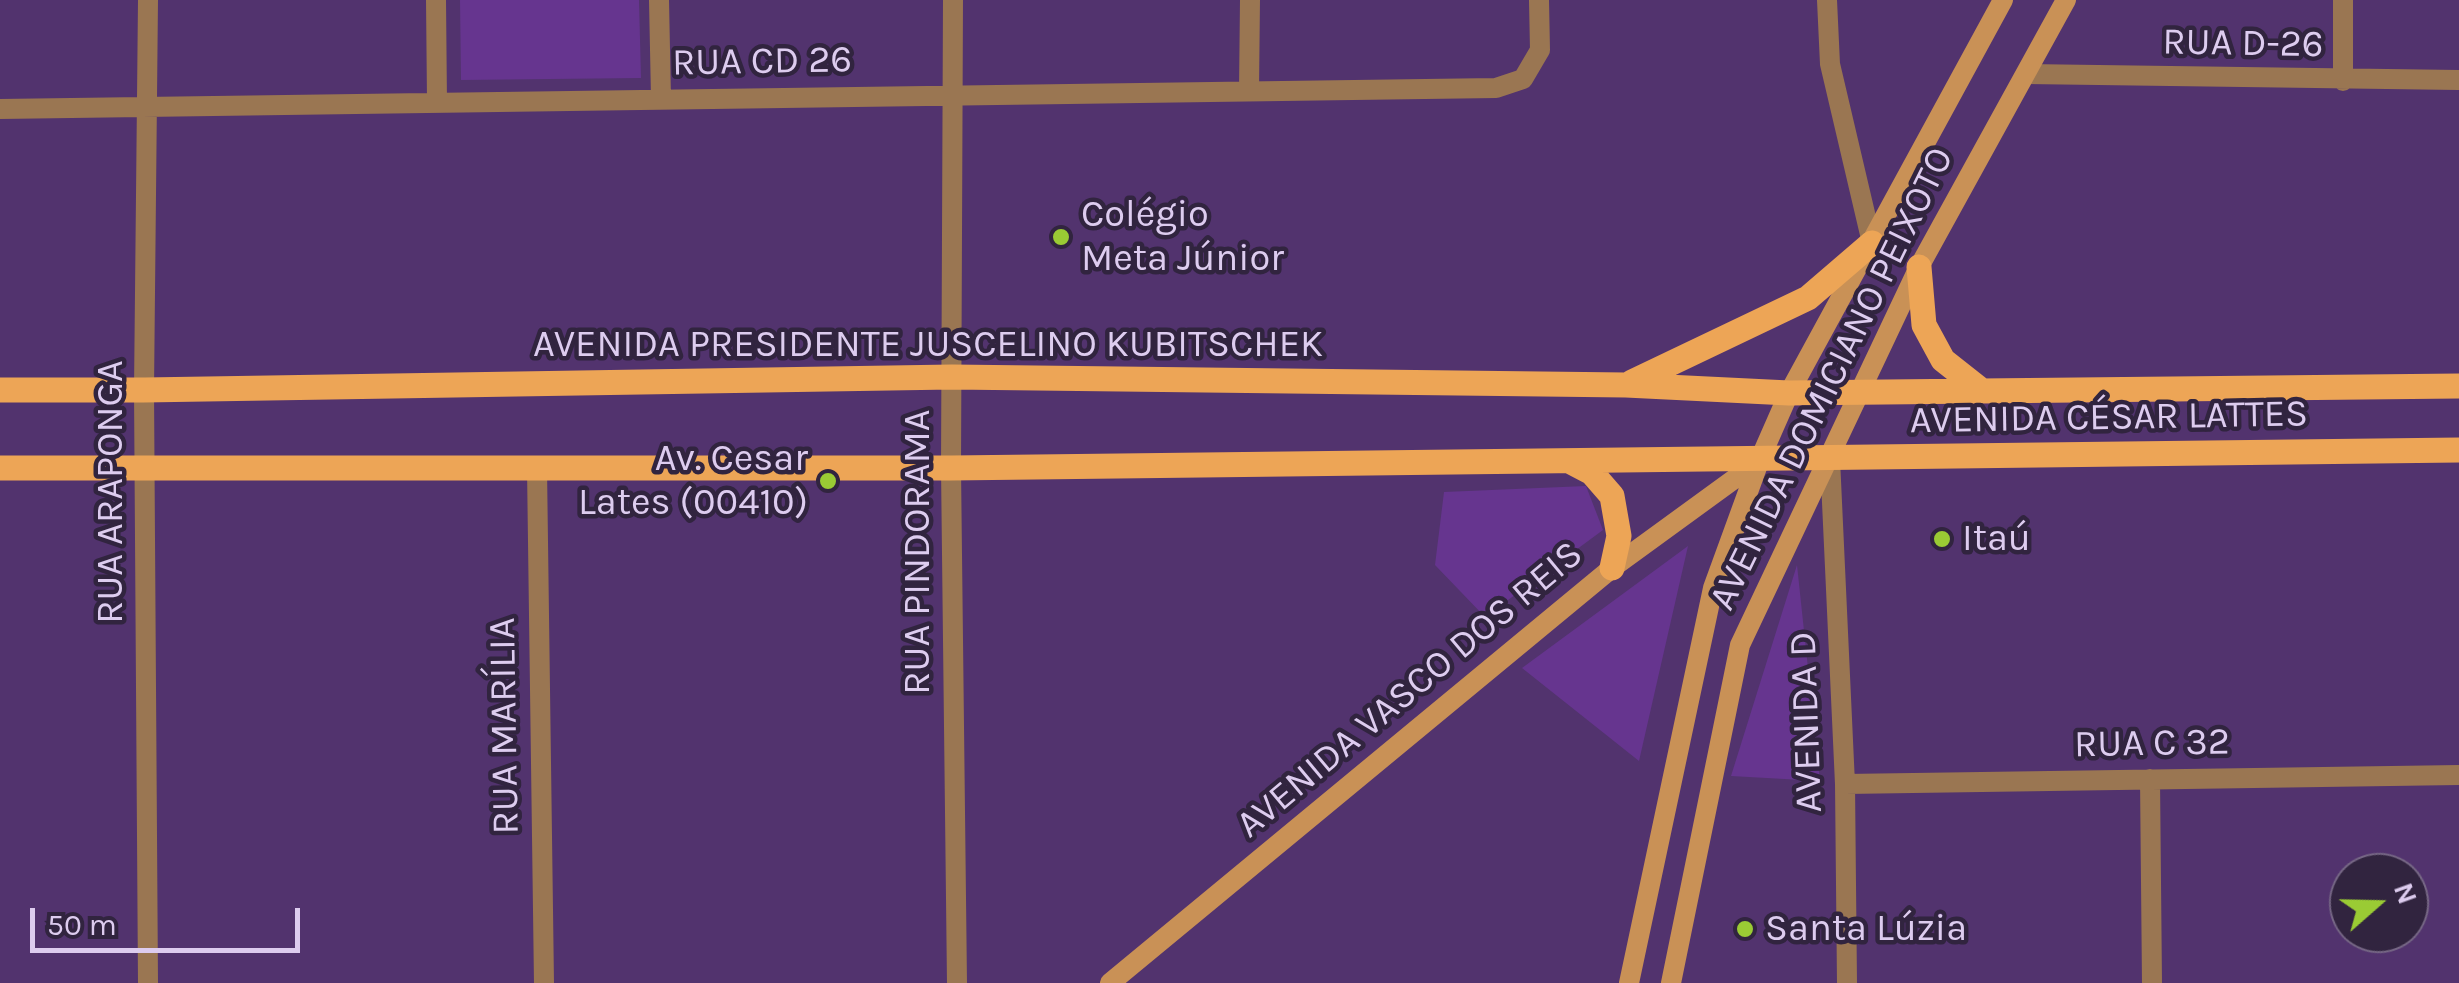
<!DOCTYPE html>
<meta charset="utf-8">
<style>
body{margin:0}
#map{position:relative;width:2459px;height:983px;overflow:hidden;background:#52336e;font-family:Karla,sans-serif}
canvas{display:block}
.north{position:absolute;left:2329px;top:853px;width:100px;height:100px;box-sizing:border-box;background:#31243f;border:2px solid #766785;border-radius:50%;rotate:70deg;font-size:28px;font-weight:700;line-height:40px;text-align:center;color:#ddccef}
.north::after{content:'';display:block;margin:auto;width:35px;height:45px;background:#9acb34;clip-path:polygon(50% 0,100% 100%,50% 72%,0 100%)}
.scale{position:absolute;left:30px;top:908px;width:270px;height:45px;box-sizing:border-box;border:5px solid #ddccef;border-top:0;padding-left:12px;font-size:30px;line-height:35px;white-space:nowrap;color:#ddccef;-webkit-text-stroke:8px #31243f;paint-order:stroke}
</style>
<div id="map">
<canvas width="2459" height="983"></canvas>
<div class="north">N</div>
<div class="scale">50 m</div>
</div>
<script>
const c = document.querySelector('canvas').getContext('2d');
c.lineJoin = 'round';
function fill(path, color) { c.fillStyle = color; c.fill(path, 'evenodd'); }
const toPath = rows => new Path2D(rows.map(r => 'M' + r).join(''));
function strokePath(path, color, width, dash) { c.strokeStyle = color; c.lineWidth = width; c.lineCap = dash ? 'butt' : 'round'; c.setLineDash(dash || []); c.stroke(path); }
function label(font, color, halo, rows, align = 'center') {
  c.font = font + ' Karla,sans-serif'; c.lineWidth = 9; c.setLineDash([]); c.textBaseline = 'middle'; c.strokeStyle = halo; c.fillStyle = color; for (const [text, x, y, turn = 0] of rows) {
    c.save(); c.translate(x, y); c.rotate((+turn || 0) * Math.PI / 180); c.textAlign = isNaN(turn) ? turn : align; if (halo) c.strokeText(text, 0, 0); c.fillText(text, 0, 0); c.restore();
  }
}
const green = toPath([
 [460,0,639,0,641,78,461,80],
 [1586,486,1603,530,1485,617,1435,565,1444,492],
 [1688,546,1639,761,1522,668],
 [1797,565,1820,781,1731,776]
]);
const street = toPath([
 [148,0,144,390,148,983],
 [436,0,437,101],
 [659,0,661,98],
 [953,0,951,468,957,983],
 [1827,0,1830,64,1872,243],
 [2026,74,2459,80],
 [2343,81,2343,0],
 [1249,91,1250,0],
 [0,109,1496,88,1523,79,1540,50,1539,0],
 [1830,459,1845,784,1847,983],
 [537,468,544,983],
 [2150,779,2152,983],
 [1845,784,2459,775]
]);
const secondary = toPath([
 [1110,983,1612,568,1759,461],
 [1629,983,1713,588,1760,459,1789,393,2003,0],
 [1671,983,1740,645,1919,267,2066,0]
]);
const primary = toPath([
 [1919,267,1924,325,1943,360,1981,390],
 [1632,382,1808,298,1872,243],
 [0,390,144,390,952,377,1626,385,1789,393,2459,386],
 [1571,462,1592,473,1612,496,1619,536,1612,568],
 [0,468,951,468,2459,450]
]);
const markers = [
 [1061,237,10,"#9acb34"],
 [828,481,10,"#9acb34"],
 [1942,539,10,"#9acb34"],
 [1745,929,10,"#9acb34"]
];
const streetNames = [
 ["RUA D-26",2243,44,1],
 ["RUA CD 26",762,62,-1],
 ["AVENIDA PRESIDENTE JUSCELINO KUBITSCHEK",928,345],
 ["AVENIDA DOMICIANO PEIXOTO",1832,379,-64],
 ["AVENIDA CÉSAR LATTES",2109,418,-1],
 ["RUA ARAPONGA",111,492,-90],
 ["RUA PINDORAMA",918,552,-90],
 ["AVENIDA VASCO DOS REIS",1410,690,-40],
 ["AVENIDA D",1807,722,-92],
 ["RUA MARÍLIA",505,726,-91],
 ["RUA C 32",2152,744,-1]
];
const poiNames = [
 ["Colégio",1081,215],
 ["Meta Júnior",1081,259],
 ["Av. Cesar",808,459,"right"],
 ["Lates (00410)",808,503,"right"],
 ["Itaú",1962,539],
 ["Santa Lúzia",1765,929]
];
fill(green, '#66358f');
strokePath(street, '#9a7652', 20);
strokePath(secondary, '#c99156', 20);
strokePath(primary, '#eda556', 25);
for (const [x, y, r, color] of markers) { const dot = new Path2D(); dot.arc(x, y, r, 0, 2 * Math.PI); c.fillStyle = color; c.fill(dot); strokePath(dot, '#31243f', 4); }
label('38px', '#ddccef', '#31243f', streetNames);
label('38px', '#ddccef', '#31243f', poiNames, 'left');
</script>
